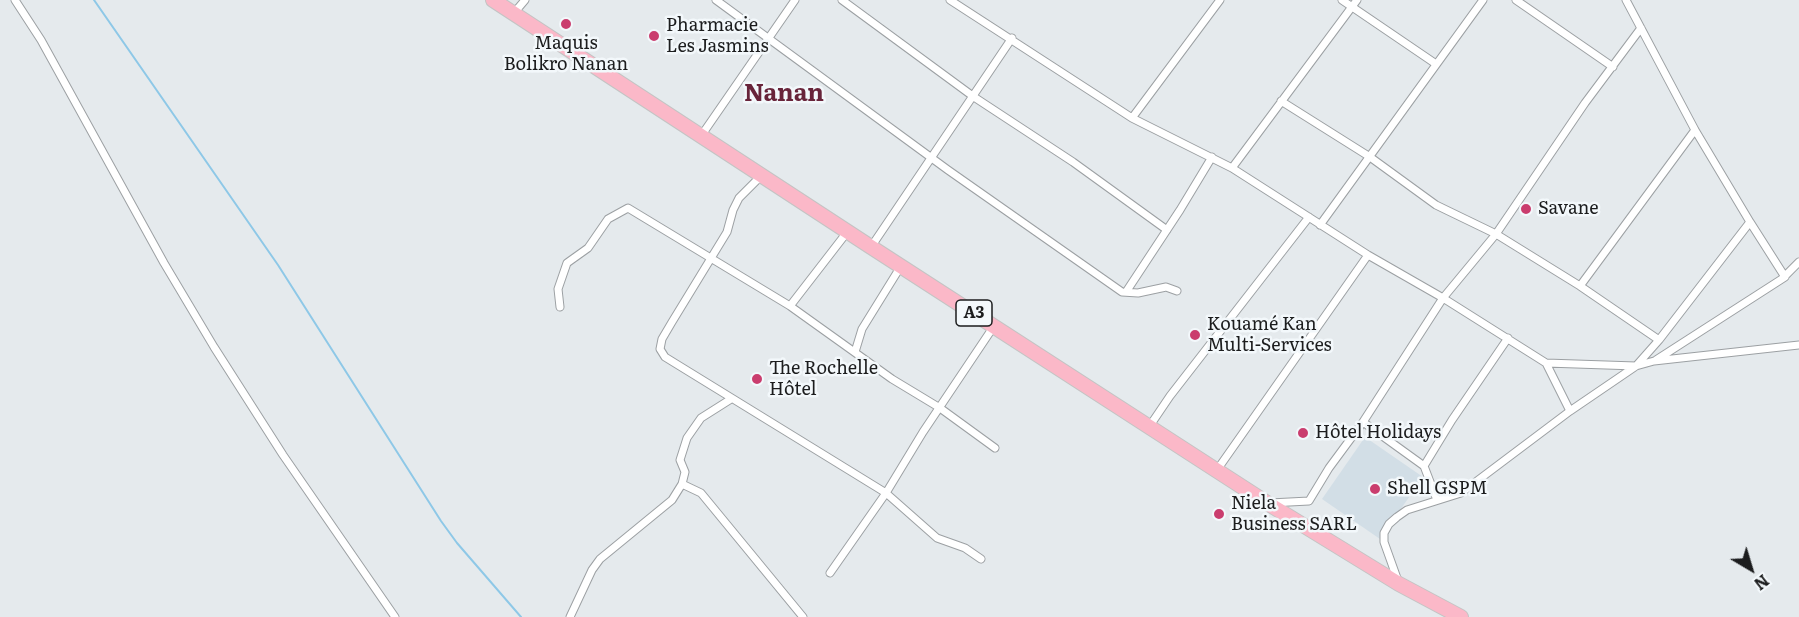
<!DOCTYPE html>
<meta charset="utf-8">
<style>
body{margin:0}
#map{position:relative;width:1799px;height:617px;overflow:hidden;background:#e5eaed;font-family:Literata,serif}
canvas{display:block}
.north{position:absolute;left:1721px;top:539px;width:60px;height:60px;-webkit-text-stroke:4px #f3f8fb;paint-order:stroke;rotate:142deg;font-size:16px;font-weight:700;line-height:24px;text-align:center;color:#1c1d1e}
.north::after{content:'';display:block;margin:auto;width:21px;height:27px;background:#1c1d1e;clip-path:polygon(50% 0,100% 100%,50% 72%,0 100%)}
</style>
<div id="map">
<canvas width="1799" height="617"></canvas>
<div class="north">N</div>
</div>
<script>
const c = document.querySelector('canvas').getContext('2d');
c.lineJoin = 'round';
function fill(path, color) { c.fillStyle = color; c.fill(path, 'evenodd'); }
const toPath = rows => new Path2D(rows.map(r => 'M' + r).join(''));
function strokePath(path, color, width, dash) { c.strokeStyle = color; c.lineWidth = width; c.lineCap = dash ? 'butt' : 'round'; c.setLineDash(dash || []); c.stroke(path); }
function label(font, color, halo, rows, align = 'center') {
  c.font = font + ' Literata,serif'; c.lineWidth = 5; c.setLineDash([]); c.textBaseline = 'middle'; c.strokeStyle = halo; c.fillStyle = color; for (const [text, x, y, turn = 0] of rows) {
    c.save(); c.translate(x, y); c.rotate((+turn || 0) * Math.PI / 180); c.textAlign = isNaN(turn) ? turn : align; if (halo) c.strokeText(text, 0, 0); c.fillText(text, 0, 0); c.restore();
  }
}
const built = toPath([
 [1365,437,1423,477,1380,539,1322,499]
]);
const stream = toPath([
 [94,0,278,265,441,521,457,543,521,617]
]);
const street = toPath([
 [15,0,41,40,164,263,214,347,283,455,395,617],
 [716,0,948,170,1122,292,1138,293,1166,287,1177,291],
 [842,0,974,97,1073,162,1167,230],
 [950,0,1132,118,1232,168,1368,255,1443,298,1546,363,1570,411],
 [1342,0,1436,64],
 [1516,0,1613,67],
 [1626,0,1695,130,1750,222,1785,277,1656,360],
 [514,13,525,0],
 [1281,101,1370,157,1436,205,1496,234,1580,286,1659,340],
 [1132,118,1220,0],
 [701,136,795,0],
 [1232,168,1357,0],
 [761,176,739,198,733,210,727,232,672,322,662,339,660,349,665,357,886,493,937,538,965,548,981,559],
 [1320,225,1483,0],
 [871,247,1012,38],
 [1785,276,1799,262],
 [1580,286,1695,130],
 [1126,292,1180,210,1212,157],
 [790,306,848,231],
 [560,307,558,289,567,263,588,248,608,219,628,208,790,306,892,379,940,408,995,448],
 [855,352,862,329,901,266],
 [1546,363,1636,366,1659,340,1750,222],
 [1363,422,1424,466],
 [1149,427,1170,396,1309,217],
 [1217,470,1368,255],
 [682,484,701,493,803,617],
 [1437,500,1424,466,1452,420,1508,338],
 [1270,503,1309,501,1329,468,1363,422,1443,298,1496,234,1585,103,1641,28],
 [830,573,886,493,923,432,994,326],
 [1398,581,1384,542,1384,533,1389,524,1397,517,1407,510,1461,493,1570,411,1636,366,1654,361,1799,345],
 [570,617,592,570,600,559,672,500,682,484,685,472,680,460,687,438,701,418,731,399]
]);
const highway = toPath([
 [493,0,871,247,1267,503,1399,584,1461,617]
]);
const markers = [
 [566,24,6,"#ca3d6e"],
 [654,36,6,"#ca3d6e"],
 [1526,209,6,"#ca3d6e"],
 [1195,335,6,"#ca3d6e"],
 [757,379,6,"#ca3d6e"],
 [1303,433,6,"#ca3d6e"],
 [1375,489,6,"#ca3d6e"],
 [1219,514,6,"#ca3d6e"]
];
const shields = [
 [974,313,36]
];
const shieldNames = [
 ["A3",974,313]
];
const poiNames = [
 ["Pharmacie",666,26],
 ["Les Jasmins",666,47],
 ["Maquis",566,44,"center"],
 ["Bolikro Nanan",566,65,"center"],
 ["Savane",1538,209],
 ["Kouamé Kan",1207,325],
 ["Multi-Services",1207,346],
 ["The Rochelle",769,369],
 ["Hôtel",769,390],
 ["Hôtel Holidays",1315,433],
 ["Shell GSPM",1387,489],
 ["Niela",1231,504],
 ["Business SARL",1231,525]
];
const districtNames = [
 ["Nanan",784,94]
];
fill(built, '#d2dee6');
strokePath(stream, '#8ec8e7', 2);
strokePath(street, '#9ca0a3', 9);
strokePath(highway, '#c4c4c4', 16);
strokePath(street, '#fff', 7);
strokePath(highway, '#fbb8c8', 14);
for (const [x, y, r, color] of markers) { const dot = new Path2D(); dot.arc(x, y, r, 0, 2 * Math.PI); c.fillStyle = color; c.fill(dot); strokePath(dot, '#f3f8fb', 2); }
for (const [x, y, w] of shields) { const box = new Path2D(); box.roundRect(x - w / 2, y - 13, w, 26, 4.5); c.fillStyle = '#f3f8fb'; c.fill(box); strokePath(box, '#1c1d1e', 1.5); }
label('bold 16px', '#1c1d1e', null, shieldNames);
label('18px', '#1c1d1e', '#f3f8fb', poiNames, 'left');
label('bold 24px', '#68243a', '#f3f8fb', districtNames);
</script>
